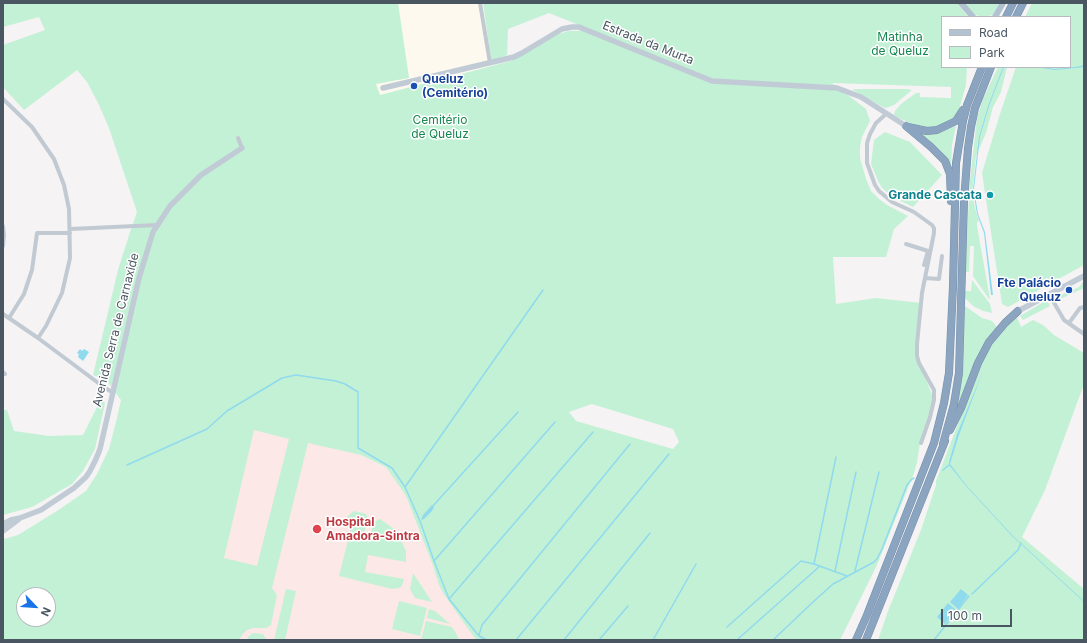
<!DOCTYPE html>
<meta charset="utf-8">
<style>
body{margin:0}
#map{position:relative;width:1087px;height:643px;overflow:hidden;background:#f5f3f3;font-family:Inter,sans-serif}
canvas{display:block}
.frame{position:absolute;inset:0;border:4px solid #4a5661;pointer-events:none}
.legend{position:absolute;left:941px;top:16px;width:130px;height:52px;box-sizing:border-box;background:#fff;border:1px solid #b7bbc0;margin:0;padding:5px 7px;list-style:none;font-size:12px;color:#4a5661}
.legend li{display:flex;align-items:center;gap:8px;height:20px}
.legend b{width:20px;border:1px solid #b7bbc0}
.north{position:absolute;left:16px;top:587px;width:40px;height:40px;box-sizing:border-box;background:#fff;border:1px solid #b7bbc0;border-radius:50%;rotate:115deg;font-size:11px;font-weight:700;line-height:16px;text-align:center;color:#4a5661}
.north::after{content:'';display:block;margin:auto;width:14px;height:18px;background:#1a73e8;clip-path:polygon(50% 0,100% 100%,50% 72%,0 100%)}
.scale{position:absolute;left:941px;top:609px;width:71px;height:18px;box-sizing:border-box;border:2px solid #4a5661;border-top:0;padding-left:5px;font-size:12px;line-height:14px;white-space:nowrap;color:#4a5661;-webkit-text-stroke:3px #fff;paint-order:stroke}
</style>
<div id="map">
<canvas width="1087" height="643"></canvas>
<div class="frame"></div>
<ul class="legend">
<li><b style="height:5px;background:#b3c2d1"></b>Road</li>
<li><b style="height:11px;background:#c3f1d5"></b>Park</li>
</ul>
<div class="north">N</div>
<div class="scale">100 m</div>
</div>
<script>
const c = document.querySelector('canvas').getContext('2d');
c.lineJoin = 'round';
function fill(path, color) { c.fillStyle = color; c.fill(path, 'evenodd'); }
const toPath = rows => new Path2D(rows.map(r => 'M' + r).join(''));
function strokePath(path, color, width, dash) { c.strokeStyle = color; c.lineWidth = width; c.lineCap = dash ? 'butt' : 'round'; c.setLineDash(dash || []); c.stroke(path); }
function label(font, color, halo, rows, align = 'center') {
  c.font = font + ' Inter,sans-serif'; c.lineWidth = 3; c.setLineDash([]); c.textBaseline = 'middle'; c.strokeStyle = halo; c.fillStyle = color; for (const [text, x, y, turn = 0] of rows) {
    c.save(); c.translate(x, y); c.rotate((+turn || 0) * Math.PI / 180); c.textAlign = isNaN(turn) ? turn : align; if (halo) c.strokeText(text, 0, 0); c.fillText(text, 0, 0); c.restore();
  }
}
const commercial = toPath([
 [398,3,483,3,491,59,494,66,380,95,376,84,409,77]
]);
const medical = toPath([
 [240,426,361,455,386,467,406,496,432,563,439,585,443,593,476,640,188,640]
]);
const green = toPath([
 [3,3,398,3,409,78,376,84,380,95,511,61,555,35,569,31,579,31,584,27,549,13,508,29,507,55,490,63,491,59,483,3,957,3,968,17,942,17,942,67,967,67,966,85,959,110,954,118,948,122,938,127,920,128,895,116,894,114,895,111,901,104,916,93,920,93,920,97,951,98,951,87,832,83,866,109,870,121,862,137,860,147,860,158,866,179,871,191,879,199,887,205,908,216,894,229,886,257,833,257,836,304,876,298,921,303,917,356,934,400,921,437,917,462,914,473,877,565,840,640,476,640,443,593,439,585,432,563,406,496,386,467,361,455,308,443,272,588,277,595,271,625,266,628,253,628,247,630,242,635,239,640,3,640,3,540,4,539,18,535,57,511,86,491,97,474,109,449,116,422,121,400,107,381,93,375,118,270,131,229,137,212,109,128,99,105,87,82,77,70,24,110,3,87,3,45,45,30,39,17,3,27],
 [592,404,673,429,679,442,673,449,576,421,569,412],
 [254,430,289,439,257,566,224,558],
 [24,595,48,595,48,619,24,619],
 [965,3,999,3,993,15,982,17,973,14],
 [1032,3,1084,3,1084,251,1083,252,1084,255,1084,265,1008,307,1002,304,982,173,1000,114,1016,67,1070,67,1070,17,1025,17],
 [998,67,1007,67,1001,92,993,107,986,133,976,156,972,194,976,212,979,221,977,222,977,226,990,299,989,299,973,276,974,246,970,246,969,272,965,272,970,181,977,118,983,99],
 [853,89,906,89,912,90,894,105,889,107,885,108,881,106,853,90],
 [956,126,952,145,951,164,950,164,917,132,921,134,935,134],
 [885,132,910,142,942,175,913,207,891,196,882,188,878,181,871,164,874,140],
 [972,280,990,304,992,313,983,311,973,306,965,298,965,291,971,291,972,281],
 [1083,282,1084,282,1084,288,1056,301,1054,298,1079,287],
 [1047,300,1050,306,1023,320,1020,316],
 [965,306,982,318,992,321,997,327,959,404,958,404,960,389],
 [1017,317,1021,327,1033,320,1043,325,1054,335,1084,353,1084,384,1045,490,1022,537,1084,589,1084,640,878,640,888,611,921,530,936,485,936,481,979,369,986,354,994,341,1003,330],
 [101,399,105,403,95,449,83,471,72,484,32,507,3,515,3,410,7,410,14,431,49,436,83,435],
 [354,511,366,514,368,518,363,538,369,539,374,522,380,519,394,529,399,536,406,551,406,562,368,555,365,572,404,579,402,586,399,588,392,589,339,576,351,528,345,527,348,516],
 [413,573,432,602,415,598,410,589],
 [286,589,296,591,285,640,274,640],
 [399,601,427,608,420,636,392,629],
 [429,609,435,611,450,624,427,618],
 [426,621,452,627,457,635,459,640,421,640],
 [253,633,263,634,267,640,247,640,248,637]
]);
const water = toPath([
 [1084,65,1084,67,1076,68,1055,70,1035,67,1044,67,1054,69,1076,67],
 [1003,67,1004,67,989,106,980,137,974,189,978,214,985,232,993,295,991,295,984,233,977,214,973,190,977,153,979,137,988,106],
 [80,349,82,351,84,349,89,352,83,361,78,357,79,354,77,353],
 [983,371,959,435,950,464,966,485,1013,536,1084,601,1084,602,1012,536,966,486,949,465,949,462,957,434],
 [432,505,434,507,432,511,424,519,421,520,423,515],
 [961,589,968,595,958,609,950,602],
 [948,603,956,610,945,624,937,617]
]);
const stream = toPath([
 [836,457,814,564,847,576],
 [127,465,207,429,227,411,282,378,296,375,336,381,345,384,358,392,358,448,392,468,405,487,420,521,434,561,449,599,479,636,487,640],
 [943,470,949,465],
 [405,487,543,290],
 [432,507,518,412],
 [434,561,555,422],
 [835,571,856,472],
 [855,571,879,472],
 [972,594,1018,550,1021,543],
 [449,599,593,432],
 [727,627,801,561,814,564],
 [479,635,482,625,630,444],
 [738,639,820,566],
 [516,640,669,454],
 [564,640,650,533],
 [599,640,628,606],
 [653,640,696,564],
 [773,640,813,602,833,584,874,562,877,559,882,549,907,485,912,479,914,478],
 [934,640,969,596]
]);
const street = toPath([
 [480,3,490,63],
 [3,99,32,127,54,159,64,185,69,209,70,258,62,293,46,326,38,338],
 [886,114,876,123,870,134,867,143,867,163,875,185,879,191,892,202,914,212,932,225,934,228,934,233,922,293,917,344,917,356,919,363,934,390,934,400,930,417,921,443],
 [238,138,242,148],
 [3,226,4,235,3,246],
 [70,229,157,225],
 [906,244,928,251,924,265],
 [925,278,939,279,942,256],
 [1049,294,1064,320,1084,334],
 [3,314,38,338,105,388,112,392],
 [9,318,24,294,32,270,37,233,70,233],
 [1069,323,1080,308,1084,307],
 [3,372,5,374]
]);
const secondary = toPath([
 [383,88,514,57,522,53,562,29,572,27,579,27,712,81,837,88,861,97,906,126],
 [1018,311,1084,276],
 [3,524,11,520,20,518,41,510,74,488,86,477,90,471,96,459,100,449,139,278,153,232,170,206,201,175,242,148],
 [3,531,19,519]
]);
const primary = toPath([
 [961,3,973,17],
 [995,17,1003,3]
]);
const highway = toPath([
 [1006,17,1013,3],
 [1016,17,1023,3],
 [906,126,931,147,945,161,950,174,951,201],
 [908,127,927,131,937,130,956,121,963,110],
 [950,430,961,408,978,363,989,342,1005,323,1018,311],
 [943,444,954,404,959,373,964,201,968,148,971,127,975,108,991,67],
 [856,640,867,615,934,443,944,403,949,373,953,286,956,163,963,121,967,105,982,67],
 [866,640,945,441]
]);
const markers = [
 [414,86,4,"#1a4fb4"],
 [990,195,4,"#0f9aa8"],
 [1069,290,4,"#1a4fb4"],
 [317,529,5,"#e0444e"]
];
const parkNames = [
 ["Matinha",900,37],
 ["de Queluz",900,51],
 ["Cemitério",440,120],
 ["de Queluz",440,134]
];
const streetNames = [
 ["Estrada da Murta",648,43,22],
 ["Avenida Serra de Carnaxide",116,330,-76]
];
const transitNames = [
 ["Queluz",422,79],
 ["(Cemitério)",422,93],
 ["Fte Palácio",1061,283,"right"],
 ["Queluz",1061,297,"right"]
];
const cultureNames = [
 ["Grande Cascata",982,195]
];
const healthNames = [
 ["Hospital",326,522],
 ["Amadora-Sintra",326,536]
];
fill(commercial, '#fdf9ef');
fill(medical, '#fce8e6');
fill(green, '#c3f1d5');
fill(water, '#90daee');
strokePath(stream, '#90daee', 1.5);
strokePath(highway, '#7690ad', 8);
strokePath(street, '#c1cad2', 4);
strokePath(secondary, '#c1cbd6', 5.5);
strokePath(primary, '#b3c2d1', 6);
strokePath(highway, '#8ba5c1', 7);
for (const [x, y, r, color] of markers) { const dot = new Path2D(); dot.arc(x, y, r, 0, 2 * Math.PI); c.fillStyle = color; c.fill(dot); strokePath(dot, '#fff', 1.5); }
label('12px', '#17864f', '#fff', parkNames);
label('12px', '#4a5661', '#fff', streetNames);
label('bold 12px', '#164399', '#fff', transitNames, 'left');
label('bold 12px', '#0d838f', '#fff', cultureNames, 'right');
label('bold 12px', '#be3a42', '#fff', healthNames, 'left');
</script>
